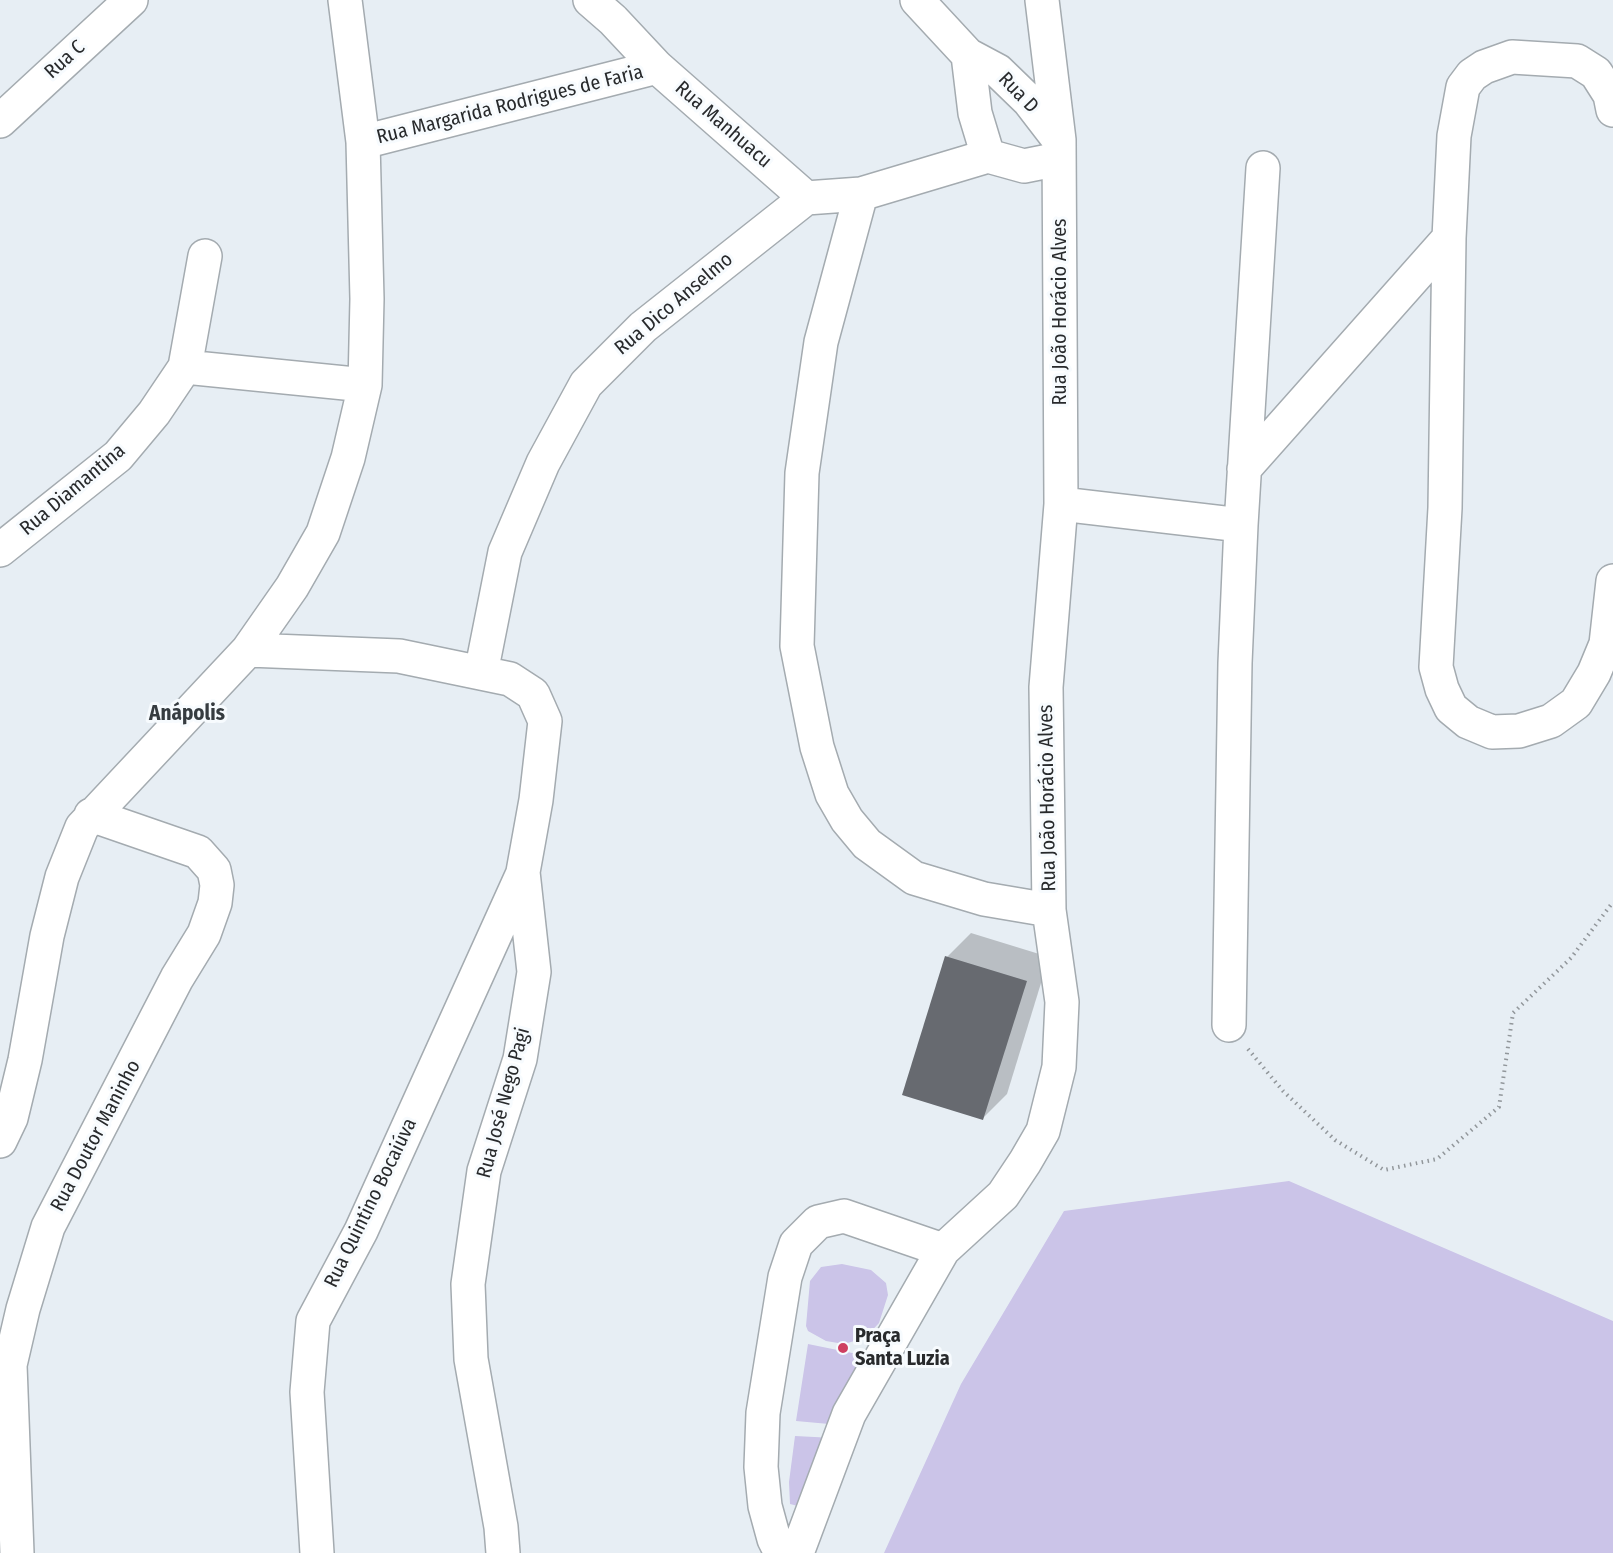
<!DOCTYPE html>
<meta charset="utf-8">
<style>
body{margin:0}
canvas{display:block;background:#e7eef4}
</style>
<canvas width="1613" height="1553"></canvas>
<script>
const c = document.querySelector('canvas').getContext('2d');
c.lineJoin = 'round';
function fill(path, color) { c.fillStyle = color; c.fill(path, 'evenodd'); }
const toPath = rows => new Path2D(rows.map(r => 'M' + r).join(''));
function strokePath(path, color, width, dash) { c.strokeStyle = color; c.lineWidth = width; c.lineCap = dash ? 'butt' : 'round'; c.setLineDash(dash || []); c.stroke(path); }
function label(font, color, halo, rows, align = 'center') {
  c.font = font + ' "Fira Sans Condensed",sans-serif'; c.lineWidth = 6; c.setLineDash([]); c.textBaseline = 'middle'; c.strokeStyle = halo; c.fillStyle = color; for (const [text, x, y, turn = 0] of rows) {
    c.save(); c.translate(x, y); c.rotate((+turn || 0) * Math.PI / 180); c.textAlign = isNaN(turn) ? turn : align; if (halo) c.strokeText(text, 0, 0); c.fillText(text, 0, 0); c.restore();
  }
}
const green = toPath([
 [1289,1181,1613,1321,1613,1553,884,1553,961,1384,1064,1211],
 [842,1264,871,1270,886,1283,888,1295,879,1323,865,1338,844,1344,826,1341,808,1331,806,1326,810,1281,821,1267],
 [808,1344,862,1355,840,1425,796,1421],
 [795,1436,834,1438,798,1506,790,1504,789,1482]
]);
const shadow = toPath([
 [971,933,1049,957,1007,1094,983,1118,947,957]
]);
const building = toPath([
 [945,956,1027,981,983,1120,902,1095]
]);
const path = toPath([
 [1248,1049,1283,1091,1335,1140,1384,1170,1437,1159,1499,1107,1513,1013,1571,958,1613,902]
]);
const minor = toPath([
 [590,0,613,20,657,67,806,198],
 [917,0,968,55,998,71,1029,101,1059,140],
 [968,55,975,113,988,156],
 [1613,110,1610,95,1596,73,1577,61,1512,57,1484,67,1472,75,1463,87,1454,136,1449,238,1445,508,1436,667,1442,689,1451,708,1468,722,1492,732,1519,731,1551,721,1576,703,1594,673,1606,644,1613,581],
 [0,121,131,0],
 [363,142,657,67],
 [861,194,821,342,802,473,797,646,817,747,832,794,847,820,867,844,914,878,984,899,1049,910],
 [185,367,365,385],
 [1244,469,1449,238],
 [1061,504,1241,525],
 [0,550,118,456,154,413,185,367,205,256],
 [248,650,399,656,510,679,533,694,545,721,536,800,523,872,534,972,520,1059,484,1171,468,1284,471,1359,501,1527,503,1553],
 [481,673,505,552,543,463,586,384,643,327,806,198,861,194,988,156,1024,166,1059,159],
 [1229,1025,1235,663,1241,525,1263,168],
 [0,1141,11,1118,25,1060,47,936,62,877,82,827,248,650,292,587,323,533,348,458,365,385,367,299,363,142,345,0],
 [17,1553,10,1365,23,1309,48,1227,177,978,204,934,215,903,217,885,214,870,198,852,91,815],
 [317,1553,307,1392,313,1321,361,1231,523,873],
 [781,1553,774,1539,765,1506,761,1467,763,1413,785,1277,796,1244,818,1222,844,1216,943,1250],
 [797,1553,849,1414,943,1250,1003,1195,1025,1162,1043,1131,1059,1067,1062,1002,1049,910,1046,687,1061,504,1059,140,1042,0]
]);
const markers = [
 [843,1348,6,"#ce3f61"]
];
const streetNames = [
 ["Rua C",65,60,-42],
 ["Rua D",1018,93,46],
 ["Rua Margarida Rodrigues de Faria",510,105,-14],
 ["Rua Manhuacu",723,125,41],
 ["Rua Dico Anselmo",674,304,-40],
 ["Rua João Horácio Alves",1060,312,-90],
 ["Rua Diamantina",73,490,-40],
 ["Rua João Horácio Alves",1048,798,-91],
 ["Rua José Nego Pagi",504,1103,-75],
 ["Rua Doutor Maninho",96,1136,-62],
 ["Rua Quintino Bocaiúva",371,1203,-64]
];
const poiNames = [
 ["Praça",855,1336],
 ["Santa Luzia",855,1359]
];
const neighbourhoodNames = [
 ["Anápolis",187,714]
];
fill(green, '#cbc4e8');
fill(shadow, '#0003');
fill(building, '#676a70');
strokePath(minor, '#a4abb0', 36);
strokePath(path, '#92979b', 4, [1.5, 4.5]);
strokePath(minor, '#fff', 33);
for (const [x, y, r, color] of markers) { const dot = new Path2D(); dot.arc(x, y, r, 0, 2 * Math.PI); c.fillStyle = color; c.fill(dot); strokePath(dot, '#f7fbfe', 2); }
label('20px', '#282a2c', '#f7fbfe', streetNames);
label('bold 20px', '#282a2c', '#f7fbfe', poiNames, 'left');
label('bold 21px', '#363c40', '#f7fbfe', neighbourhoodNames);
</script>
